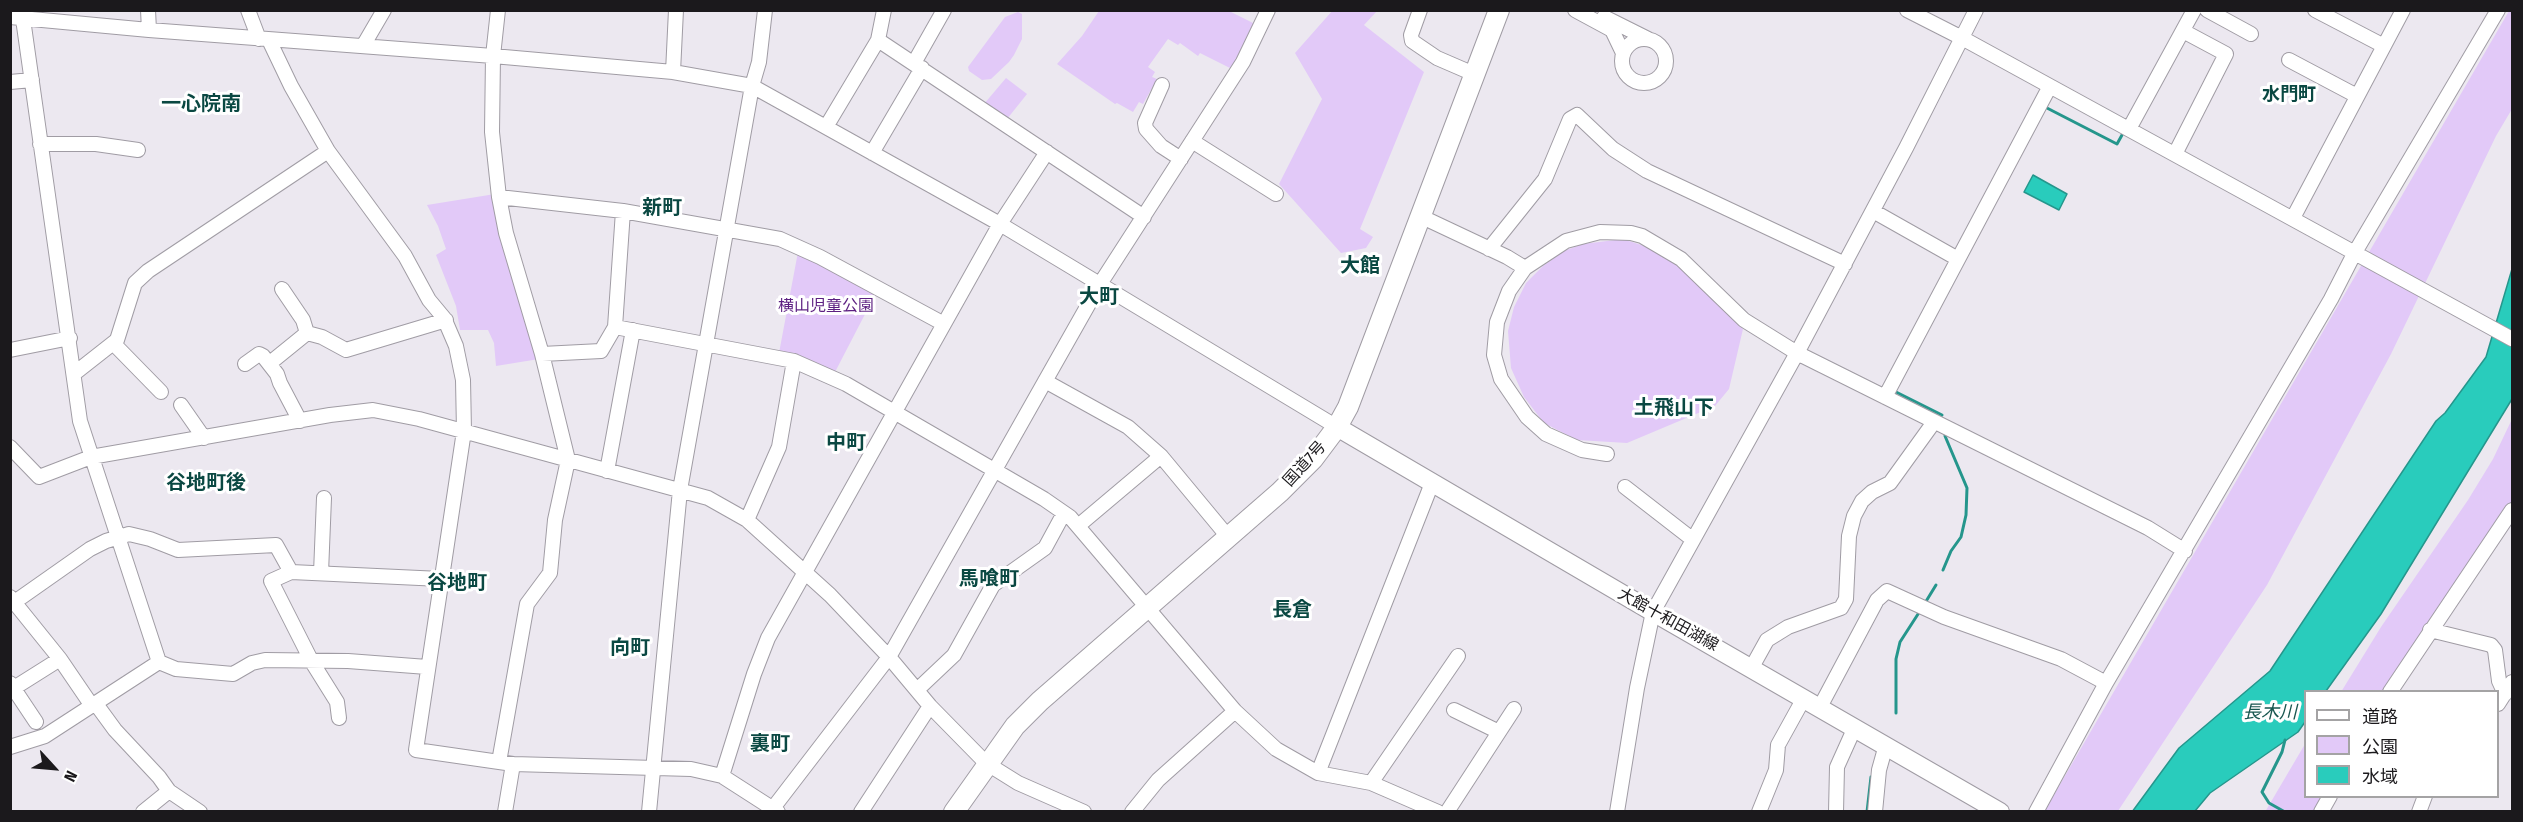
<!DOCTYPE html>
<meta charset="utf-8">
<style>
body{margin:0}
#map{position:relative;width:2523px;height:822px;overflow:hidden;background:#ece8f0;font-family:"Fira Sans Condensed","Noto Sans JP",sans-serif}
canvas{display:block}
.frame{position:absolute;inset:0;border:12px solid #1b191c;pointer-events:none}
.legend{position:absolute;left:2304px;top:690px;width:195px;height:108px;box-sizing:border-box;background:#fff;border:2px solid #a4a3a4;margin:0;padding:8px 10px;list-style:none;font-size:18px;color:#1b191c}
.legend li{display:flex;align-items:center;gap:12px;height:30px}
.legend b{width:30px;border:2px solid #a4a3a4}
.north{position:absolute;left:24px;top:738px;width:60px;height:60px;-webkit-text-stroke:4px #fff;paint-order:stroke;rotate:116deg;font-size:16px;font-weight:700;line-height:24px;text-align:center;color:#1b191c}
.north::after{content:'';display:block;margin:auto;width:21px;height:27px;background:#1b191c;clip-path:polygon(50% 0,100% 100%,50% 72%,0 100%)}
</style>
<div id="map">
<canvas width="2523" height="822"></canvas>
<div class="frame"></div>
<ul class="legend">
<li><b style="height:8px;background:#fff"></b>道路</li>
<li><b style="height:16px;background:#e2c9f8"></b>公園</li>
<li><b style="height:16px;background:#29ccbc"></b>水域</li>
</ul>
<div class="north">N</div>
</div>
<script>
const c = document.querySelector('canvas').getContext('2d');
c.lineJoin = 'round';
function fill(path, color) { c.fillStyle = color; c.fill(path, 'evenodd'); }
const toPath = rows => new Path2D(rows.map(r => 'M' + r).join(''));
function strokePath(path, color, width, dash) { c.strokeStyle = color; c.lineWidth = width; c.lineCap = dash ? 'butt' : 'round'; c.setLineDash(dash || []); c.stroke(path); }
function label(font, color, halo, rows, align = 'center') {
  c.font = font + ' "Fira Sans Condensed","Noto Sans JP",sans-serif'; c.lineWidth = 6; c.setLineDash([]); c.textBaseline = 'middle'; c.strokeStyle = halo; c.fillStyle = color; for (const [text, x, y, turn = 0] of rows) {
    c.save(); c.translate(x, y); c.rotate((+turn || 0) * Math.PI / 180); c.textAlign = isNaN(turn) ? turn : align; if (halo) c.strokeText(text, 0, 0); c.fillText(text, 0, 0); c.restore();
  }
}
const green = toPath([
 [1333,10,1377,11,1364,25,1424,72,1360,229,1373,237,1366,248,1341,253,1279,184,1322,99,1295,53],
 [1099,11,1229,11,1255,24,1232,69,1200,53,1198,56,1180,43,1178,45,1168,39,1148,67,1155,72,1152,77,1157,79,1143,104,1139,102,1133,112,1117,103,1115,104,1057,64,1082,36],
 [2509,11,2512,11,2512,109,2496,136,2391,354,2267,585,2118,811,2044,812],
 [1018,12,1022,14,1022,39,1014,55,1009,62,991,79,982,80,969,71,968,67,1005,17],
 [1006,78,1027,94,1007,119,984,104],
 [495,194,539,359,496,366,494,343,488,330,460,330,456,306,436,255,446,249,438,226,427,205],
 [1623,239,1647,247,1672,260,1743,329,1729,389,1715,406,1627,443,1577,440,1544,423,1524,397,1511,368,1508,331,1514,307,1526,283,1543,266,1564,251,1583,244],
 [798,252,876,293,834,374,779,353],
 [2512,419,2512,503,2507,513,2386,691,2341,692,2381,627,2468,500,2493,459],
 [2305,744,2306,796,2326,797,2318,811,2265,812]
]);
const water = toPath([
 [2033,175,2067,194,2059,210,2024,192,2033,175],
 [2512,269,2512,399,2381,614,2326,691,2306,692,2305,722,2298,732,2210,793,2195,811,2132,812,2179,748,2270,671,2436,421,2445,413,2486,357,2512,269]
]);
const stream = toPath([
 [2045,107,2117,144,2122,135],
 [1894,391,1942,415],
 [1943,570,1951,551,1961,537,1966,515,1967,488,1945,436],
 [1925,603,1936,585],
 [1896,713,1896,659,1900,642,1920,611],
 [1867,812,1871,777],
 [2285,812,2269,803,2262,792,2282,752,2285,740]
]);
const minor = toPath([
 [148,10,149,30],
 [248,10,259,39],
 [498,10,493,56,492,132,499,197,506,233,542,354,568,460,555,520,550,573,527,604,499,762],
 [1420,10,1411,35,1412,41,1437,58,1474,74],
 [1575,10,1612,30,1623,53],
 [1907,10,1962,38,2512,339],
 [2207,10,2251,34],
 [2315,10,2384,46],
 [10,17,149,30,493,56,673,72,752,86,1000,224,1337,427],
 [1604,17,1648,39],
 [23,19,80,421,159,662],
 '1622 61a22 22 0 1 1 44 0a22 22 0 1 1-44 0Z',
 [269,40,291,86,328,151,405,256,429,300,444,318,456,346,463,380,464,431,416,750,513,764,505,812],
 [878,40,1144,217],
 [363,46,384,10],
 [2289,60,2357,96],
 [914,63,944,10],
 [673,72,676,10],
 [10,82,32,80],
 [1162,85,1145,123,1146,129,1161,146,1181,159],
 [826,127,878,40,884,10],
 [2129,129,2194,10],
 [1192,141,1276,194],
 [40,144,96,144,138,150],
 [872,153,922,68],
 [2175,154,2226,54,2183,31],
 [499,197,623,211,780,239,820,257,944,324],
 [1873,211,1958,259],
 [1420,216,1507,257,1525,268,1566,241,1600,232,1631,233,1642,236,1681,259,1744,320,1797,353,2148,528,2185,551],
 [2293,218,2403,10],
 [1489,249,1545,179,1570,119,1577,115,1613,149,1647,171,1845,264],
 [1525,268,1509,291,1497,322,1494,355,1501,379,1527,417,1546,434,1582,450,1607,454],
 [282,289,303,320,307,333],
 [615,327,794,361,846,384,1044,499,1070,517,1235,711,1276,749,1318,773,1371,783,1438,812],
 [114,344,161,392],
 [10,350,70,338],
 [542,354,601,351,615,327,623,211],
 [270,363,307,333,322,337,346,350,446,320],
 [245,364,259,354,263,356,277,374,280,383,300,421],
 [75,373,117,340,135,283,148,271,328,151],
 [1045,381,1128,427,1161,456,1229,538],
 [1885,397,2050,86],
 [181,405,204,438],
 [10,447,39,477,91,457,330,415,373,410,419,419,708,498,747,520,830,595,889,657,930,706,986,763,1018,783,1084,812],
 [607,471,633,330],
 [1625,487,1692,539],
 [747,520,779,447,794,361],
 [1078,526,1161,456],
 [291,572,271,581,312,662,337,702,339,718],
 [321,573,324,498],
 [10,597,60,659,92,706],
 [10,602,16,601,90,549,106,541,129,534,150,539,178,550,276,545,291,572,441,579],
 [2430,630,2491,645,2495,650,2499,681,2505,694],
 [159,662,176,669,233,674,252,663,265,660,348,661,427,667],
 [1752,667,1767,640,1788,627,1841,608,1846,599,1849,536,1854,516,1862,501,1872,492,1890,483,1934,422],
 [10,683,36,722],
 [14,688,60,659],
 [917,690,954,655,993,585,1045,548,1064,513],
 [2390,692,2512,510],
 [96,704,115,730,159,777,169,791,200,812],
 [2498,704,2512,682],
 [1820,707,1877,600,1887,591,1944,617,2061,659,2106,683],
 [1454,710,1499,732],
 [10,747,45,736,159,662],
 [513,764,691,769,722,776,778,812],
 [1318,773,1432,483],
 [722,776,754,674,768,638,1000,224,1047,152],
 [1371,783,1458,656],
 [143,812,169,791],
 [649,812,680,490,752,86,759,62,765,10],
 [770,812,889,657,1100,284,1243,62,1268,10],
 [861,812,930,706],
 [1132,812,1158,780,1235,711],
 [1447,812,1514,709],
 [1617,812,1637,688,1653,612,1797,353,1906,148,1976,10],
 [1759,812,1776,770,1778,745,1804,698],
 [1836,812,1837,767,1855,727],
 [1875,812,1879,770,1886,745],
 [2036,812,2106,683,2331,299,2354,254,2498,10],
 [2321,812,2330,796],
 [2419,812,2425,796]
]);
const major = toPath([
 [1337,427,1653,612,2000,812]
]);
const highway = toPath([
 [954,812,1015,726,1040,701,1280,492,1313,459,1337,427,1348,407,1499,10]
]);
const parkNames = [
 ["横山児童公園",826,307]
];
const streetNames = [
 ["国道7号",1305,464,-48],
 ["大館十和田湖線",1668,620,29]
];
const neighbourhoodNames = [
 ["水門町",2289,95]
];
const waterNames = [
 ["長木川",2270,713]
];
const quarterNames = [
 ["一心院南",201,104],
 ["新町",662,208],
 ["大館",1360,266],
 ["大町",1099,297],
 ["土飛山下",1674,408],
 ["中町",846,443],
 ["谷地町後",206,483],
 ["馬喰町",989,579],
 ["谷地町",457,583],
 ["長倉",1292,610],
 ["向町",630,648],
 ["裏町",770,744]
];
fill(green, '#e2c9f8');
fill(water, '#29ccbc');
strokePath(water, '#25968c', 1.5);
strokePath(stream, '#25968c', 3);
strokePath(minor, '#a09ca4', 16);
strokePath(major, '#a09ca4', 20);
strokePath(highway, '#a09ca4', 22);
strokePath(minor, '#fff', 14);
strokePath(major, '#fff', 18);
strokePath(highway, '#fff', 20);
label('16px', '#5c1f81', '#fff', parkNames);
label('16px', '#1b191c', '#fff', streetNames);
label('bold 18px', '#0a4842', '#fff', neighbourhoodNames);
label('italic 18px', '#195750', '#fff', waterNames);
label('bold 20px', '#0a4842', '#fff', quarterNames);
</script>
